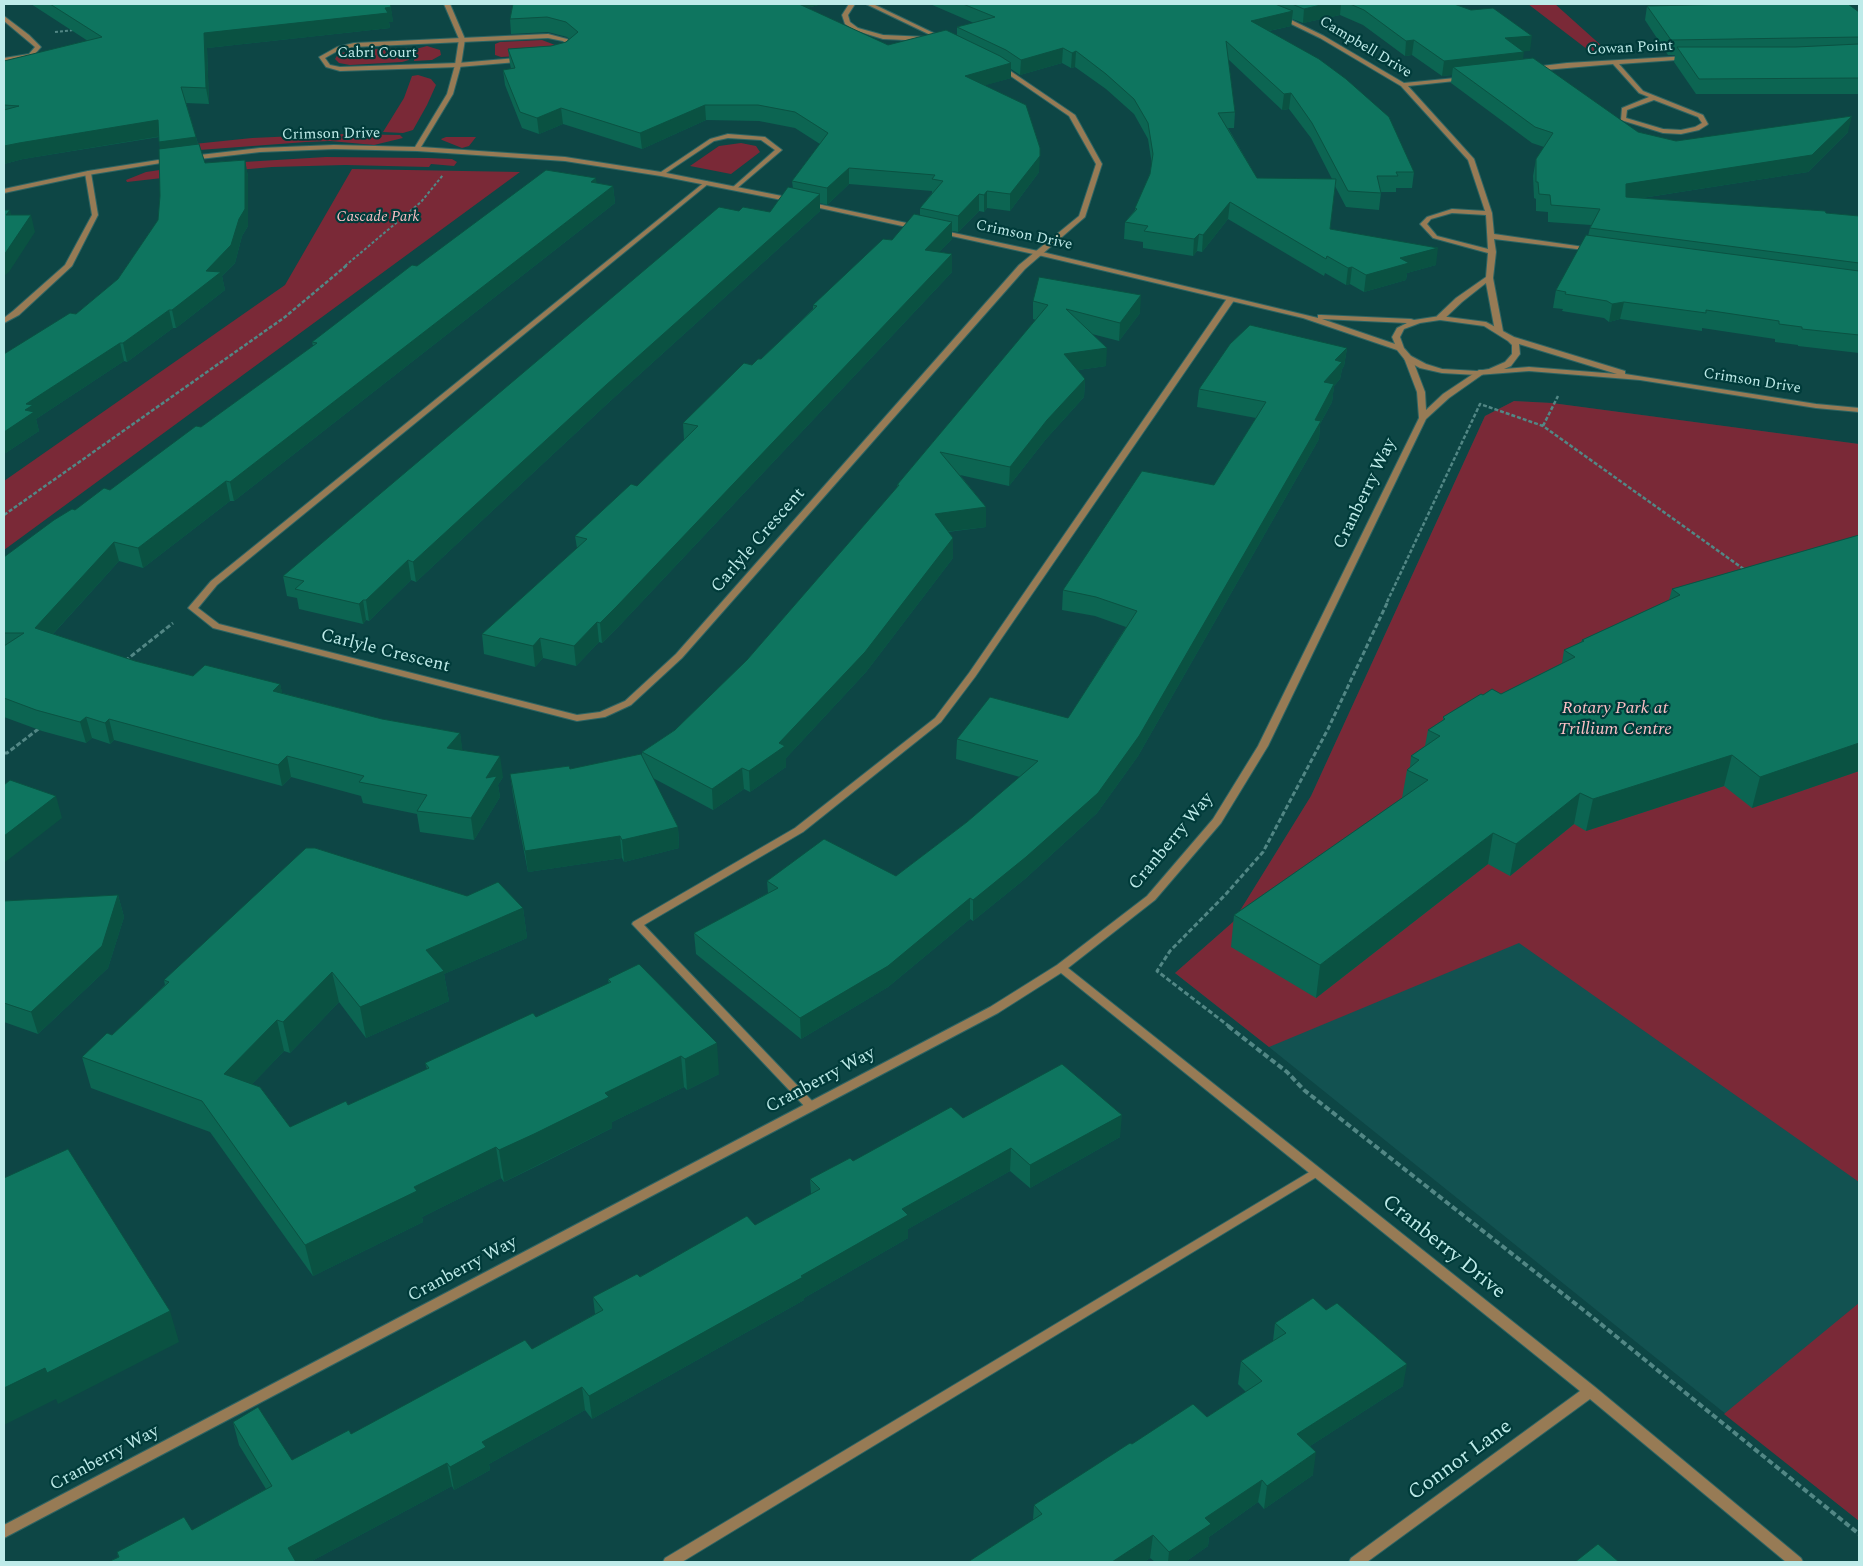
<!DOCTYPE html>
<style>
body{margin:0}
#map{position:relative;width:1863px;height:1566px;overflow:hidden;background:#0d4645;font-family:Spectral,serif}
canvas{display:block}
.frame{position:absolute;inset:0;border:5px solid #beebe9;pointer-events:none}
</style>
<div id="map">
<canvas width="1863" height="1566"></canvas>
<div class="frame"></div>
</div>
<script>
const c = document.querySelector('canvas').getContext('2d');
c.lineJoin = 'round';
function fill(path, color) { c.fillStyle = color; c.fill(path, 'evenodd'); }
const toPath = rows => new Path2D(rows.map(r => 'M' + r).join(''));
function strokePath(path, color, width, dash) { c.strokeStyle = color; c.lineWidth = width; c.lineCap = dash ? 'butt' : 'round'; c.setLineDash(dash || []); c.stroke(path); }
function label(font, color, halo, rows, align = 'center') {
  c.font = font + ' Spectral,serif'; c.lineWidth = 4.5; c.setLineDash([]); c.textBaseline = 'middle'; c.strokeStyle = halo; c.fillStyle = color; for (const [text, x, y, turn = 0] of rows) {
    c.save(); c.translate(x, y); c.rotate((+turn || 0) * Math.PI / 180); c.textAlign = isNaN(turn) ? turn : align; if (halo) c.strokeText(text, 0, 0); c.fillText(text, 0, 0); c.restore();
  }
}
const built = toPath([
 [1514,401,1552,403,1859,444,1859,1521,1269,1047,1175,973,1233,922,1311,796,1485,416]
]);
const green = toPath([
 [1528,4,1555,4,1604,48,1592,53],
 [542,40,555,45,534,55,501,57,495,55,495,44,500,42],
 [427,46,440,50,441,55,432,60,414,61,416,49],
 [405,48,411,49,409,60,402,62,350,65,339,63,335,59,338,54,353,50],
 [418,75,431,79,436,85,427,105,413,130,403,133,383,132,404,98,412,76],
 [340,134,400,135,403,138,374,145,330,141,306,142,186,151,184,145,252,138],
 [446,137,476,137,469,146,462,148,442,140,441,139],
 [741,143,756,146,760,152,731,174,690,166,719,146],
 [326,157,428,158,452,159,457,162,454,166,431,164,429,167,345,165,272,167,215,172,127,182,126,180,146,172,194,165],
 [352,169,520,172,4,550,4,481,285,285],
 [1514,401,1552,403,1859,444,1859,1182,1519,943,1269,1047,1175,973,1233,922,1311,796,1485,416],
 [1859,1303,1859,1521,1724,1414]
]);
const pathFar3 = toPath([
 [55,32,74,30],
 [345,266,421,202,443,175]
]);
const pathFar2 = toPath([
 [1543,426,1558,396],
 [4,515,285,317,347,265],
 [1387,602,1480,404,1543,426,1745,570]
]);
const pathFar1 = toPath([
 [125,661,173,623],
 [4,753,7,753,41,727],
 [1230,1027,1157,971,1170,951,1226,894,1263,852,1328,729,1388,601]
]);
const path = toPath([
 [1228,1026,1287,1072,1304,1090,1591,1316,1859,1534]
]);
const service = toPath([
 [1228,297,1235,299,975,677,941,722,803,832,644,925,817,1106,815,1109,807,1109,632,924,633,922,795,828,935,718,969,673,1228,297],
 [1316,1168,1320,1169,1322,1172,1320,1175,682,1562,663,1562,665,1558,1316,1168]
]);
const minor = toPath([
 [849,4,855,4,848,15,850,22,858,28,883,35,928,37,931,39,928,41,883,39,854,30,845,24,842,15,849,4],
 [866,4,873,4,946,39,941,40,866,4],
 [4,16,29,35,41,47,33,56,4,62,4,58,29,54,35,47,4,21,4,16],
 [1279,16,1283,16,1324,36,1404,83,1466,77,1467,78,1464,80,1408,86,1474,159,1492,213,1494,234,1591,248,1595,250,1593,251,1494,239,1496,252,1493,278,1503,331,1502,333,1496,333,1495,331,1486,283,1462,302,1443,320,1437,320,1437,316,1456,298,1486,277,1488,253,1433,238,1420,224,1427,217,1452,209,1485,211,1468,160,1401,86,1320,38,1279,18,1279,16],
 [1452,213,1486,215,1488,249,1437,236,1427,224,1431,219,1452,213],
 [548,34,567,39,577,47,566,55,552,59,458,67,340,71,326,67,319,57,337,47,354,43,548,34],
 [548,38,563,41,570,47,562,53,552,55,458,63,340,67,330,65,325,58,341,49,354,47,548,38],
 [1688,56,1691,58,1690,59,1619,64,1643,91,1703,115,1708,124,1707,125,1699,130,1681,134,1663,133,1621,120,1622,108,1649,97,1639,93,1613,64,1533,71,1530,69,1533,67,1567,63,1688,56],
 [1654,100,1698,117,1702,123,1695,127,1681,130,1663,129,1626,118,1627,110,1654,100],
 [999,66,1003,66,1075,115,1102,164,1085,217,1025,269,682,658,631,705,605,717,577,721,213,628,188,608,211,581,706,181,708,182,708,184,217,585,198,608,219,624,577,715,600,712,625,701,676,654,1019,265,1079,216,1096,164,1069,116,999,68,999,66],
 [728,134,765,137,782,150,735,190,733,189,733,187,775,150,761,140,728,138,714,141,663,175,658,174,710,139,728,134],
 [88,171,91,173,98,215,72,266,19,315,4,323,4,318,13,311,65,265,92,215,85,173,88,171],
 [1405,356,1411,356,1412,358,1425,392,1426,410,1443,394,1479,370,1485,370,1486,372,1449,398,1426,419,1268,746,1221,823,1155,900,1068,968,1595,1387,1801,1558,1803,1562,1786,1562,1590,1399,1367,1562,1349,1562,1351,1558,1580,1391,1061,973,998,1013,4,1538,4,1525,990,1007,1057,965,1147,896,1213,819,1258,746,1419,418,1417,392,1404,358,1405,356]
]);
const tertiary = toPath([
 [444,4,450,4,465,39,461,65,453,94,421,147,565,157,661,172,792,198,795,200,792,202,661,176,565,161,417,151,334,149,260,152,191,160,188,158,191,156,260,148,334,145,415,147,447,94,455,65,459,39,444,4],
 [171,158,174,160,173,161,88,175,4,193,4,189,88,171,171,158],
 [808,202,916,225,919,227,916,229,806,205,805,204,808,202],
 [940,230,1038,251,1318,318,1318,315,1321,315,1411,319,1414,320,1440,316,1486,322,1514,337,1625,371,1625,374,1816,404,1859,408,1859,412,1816,408,1640,380,1529,371,1477,375,1442,373,1420,368,1405,360,1397,350,1303,318,1038,255,938,233,938,231,940,230],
 [1322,319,1407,323,1397,328,1392,337,1395,344,1322,319],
 [1440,320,1484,326,1508,341,1512,345,1512,354,1505,362,1489,369,1477,371,1442,369,1426,364,1411,356,1404,348,1400,337,1404,329,1420,323,1440,320],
 [1519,344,1617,374,1529,367,1504,369,1511,366,1520,354,1519,344]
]);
const wall = toPath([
 [31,4,390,4,393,22,389,22,390,28,207,48,209,104,186,103,196,137,198,144,205,163,245,160,248,177,248,226,242,236,235,263,222,276,225,290,176,328,173,328,127,362,124,361,36,419,39,431,4,454,4,354,76,314,118,279,158,220,160,196,160,149,159,137,23,159,4,164,4,61,88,41],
 [513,4,822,4,807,8,888,45,957,35,957,27,974,23,930,4,1454,4,1530,51,1523,51,1523,59,1638,132,1676,141,1848,132,1808,172,1642,198,1859,216,1859,353,1798,346,1798,345,1775,342,1775,339,1702,328,1702,331,1620,319,1609,322,1604,318,1562,311,1563,309,1553,308,1556,290,1588,236,1590,228,1591,225,1548,222,1548,212,1536,211,1536,199,1534,198,1533,176,1536,159,1544,147,1532,143,1451,83,1452,75,1442,76,1412,55,1405,56,1363,25,1340,15,1303,23,1292,19,1291,26,1269,31,1414,172,1412,188,1396,188,1396,192,1381,192,1379,210,1346,207,1335,186,1330,229,1436,265,1407,273,1406,280,1364,292,1350,284,1346,285,1325,273,1324,276,1228,219,1202,252,1197,251,1193,256,1143,248,1143,242,1124,239,1125,222,1135,210,1135,208,1150,174,1152,165,1148,139,1134,114,1106,89,1075,67,1071,68,1062,63,1020,75,1011,69,1011,78,985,85,1039,172,1010,211,987,208,984,212,979,211,958,232,952,231,952,239,939,252,952,254,952,272,619,626,602,643,599,642,576,666,543,658,535,667,484,654,482,634,577,548,575,536,637,486,684,440,683,423,752,365,761,359,813,309,813,305,892,240,920,215,920,208,932,193,932,191,849,184,827,205,820,203,820,211,608,403,416,582,411,580,369,621,366,620,363,624,299,609,297,598,287,596,283,576,739,211,770,212,793,189,792,181,820,144,795,128,759,121,706,120,642,149,563,124,539,134,522,128,505,85,503,70,511,69,510,64,508,49,551,46,566,42,569,39,567,37,548,32,511,34,510,19],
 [1228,59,1282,110,1289,109,1311,138,1332,179,1257,178,1228,128,1234,128,1235,112],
 [1647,6,1859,12,1859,94,1696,94,1674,62,1675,55,1668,55,1645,20],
 [597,183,613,186,615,203,234,501,230,501,143,568,119,561,53,634,135,661,193,676,280,684,282,693,382,719,460,733,462,750,503,777,498,785,500,797,474,840,420,832,417,814,363,803,361,796,291,777,282,786,114,740,110,744,92,738,86,743,42,731,4,717,4,557,75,510,110,490,201,427,313,346,312,342,417,266],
 [1033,301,1140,313,1119,341,1092,334,1106,366,1078,370,1085,379,1084,397,1046,439,1009,486,960,475,986,507,986,527,948,532,953,538,953,558,866,672,786,758,786,767,750,792,744,789,713,810,653,778,678,827,679,848,624,862,622,858,528,872,513,795,510,774,570,769,642,756,642,752,675,730,747,660,897,488,897,485,1036,320,1033,319],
 [1347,348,1344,366,1342,369,1340,379,1334,386,1332,402,1320,424,1319,439,1138,756,1097,813,1026,878,973,921,970,919,888,987,801,1039,696,954,694,933,768,893,767,881,896,876,967,822,1020,777,956,759,957,739,1068,718,1126,627,1095,616,1062,610,1063,590,1214,485,1256,418,1197,407,1199,389],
 [1859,535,1859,771,1752,808,1724,786,1586,831,1574,824,1510,876,1488,864,1316,998,1231,947,1234,915,1402,798,1407,770,1410,767,1411,756,1425,746,1428,730,1443,720,1443,717,1483,695,1501,694,1562,663,1564,650,1581,642,1582,640,1669,600,1672,589],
 [118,895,124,917,108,968,38,1034,4,1022,4,901],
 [467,896,523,908,527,938,444,974,449,1001,366,1038,339,1002,290,1053,284,1051,252,1084,290,1127,348,1105,427,1069,425,1063,536,1017,609,984,608,979,719,1074,687,1090,684,1087,612,1122,612,1128,539,1165,504,1182,501,1178,422,1217,423,1222,313,1276,210,1132,91,1088,82,1057,112,1035,165,985,164,980],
 [963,1118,1120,1137,1030,1188,1010,1171,908,1229,908,1238,804,1298,804,1300,592,1419,585,1410,489,1464,490,1470,454,1490,452,1486,310,1562,108,1562,118,1557,117,1552,192,1530,266,1489,239,1445,233,1422,292,1460,351,1434,532,1349,595,1314,593,1297,755,1225,811,1194,810,1179,853,1161],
 [1275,1323,1403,1386,1310,1446,1313,1475,1264,1509,1258,1502,1209,1537,1208,1546,1185,1562,1155,1562,1150,1558,1144,1562,968,1562,1033,1520,1034,1505,1132,1444,1207,1417,1246,1392,1238,1384,1241,1361,1273,1341]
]);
const shadedWall = toPath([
 [787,4,822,4,787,13],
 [1325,4,1341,4,1340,15,1303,23,1304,9],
 [391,7,393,22,389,22,390,28,207,48,209,104,206,88,204,33],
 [1293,11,1291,26,1250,35,1251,21],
 [1532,36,1530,51,1503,53,1505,38],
 [1414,40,1412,55,1405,56,1406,41],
 [1063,48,1062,63,1020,75,1021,60],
 [1076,51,1075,67,1071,68,1072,53],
 [1524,52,1522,67,1453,67,1452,75,1442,76,1444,61],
 [1011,63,1011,78,965,91,965,76],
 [1291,93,1289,109,1282,110,1284,94],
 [705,105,706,120,642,149,640,133],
 [561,108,563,124,539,134,537,118],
 [1852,116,1848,132,1808,172,1622,201,1626,184],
 [158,120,162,136,23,159,4,164,4,146,19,143],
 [196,137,200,153,162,158,159,142],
 [1040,156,1039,172,1010,211,1010,194],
 [245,160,248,177,248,226,242,236,235,263,222,276,225,290,176,328,172,310,206,271],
 [849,168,849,184,827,205,827,188],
 [596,178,598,195,591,182],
 [613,186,615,203,234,501,230,482],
 [987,191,987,208,984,212,984,195],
 [820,194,820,211,608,403,416,582,413,562,606,385],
 [979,194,979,211,958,232,958,216],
 [1230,202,1228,219,1202,252,1203,235],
 [10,210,14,227,6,215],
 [31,215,35,232,9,272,4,276,4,255],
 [952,222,952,239,925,267,925,250],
 [1199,234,1197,251,1193,256,1194,239],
 [1438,248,1436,265,1407,273,1406,280,1364,292,1366,275,1400,258],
 [952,254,952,272,619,626,602,643,600,623],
 [1352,267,1350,284,1346,285,1348,268],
 [1141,295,1140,313,1119,341,1120,323],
 [1624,302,1620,319,1609,322,1612,304],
 [169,310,173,328,127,362,123,343],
 [120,343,124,361,36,419,39,431,4,454,4,432,25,410,26,404],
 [1107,348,1106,366,1064,372,1064,354],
 [1347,348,1344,366,1342,369,1340,379,1334,386,1332,402,1320,424,1319,439,1138,756,1097,813,1026,878,973,921,973,900,1315,420,1324,382,1335,360],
 [1085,379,1084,397,1046,439,1009,486,1010,467,1047,420],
 [226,481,230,501,143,568,138,548],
 [986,507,986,527,935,533,935,514],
 [953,538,953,558,866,672,786,758,786,767,750,792,749,771,779,743],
 [114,542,119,561,40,648,35,628],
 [408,560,411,580,369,621,366,600],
 [363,600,366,620,363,624,359,604],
 [597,622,599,642,576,666,574,646],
 [540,638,543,658,535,667,533,646],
 [280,684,285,704,273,691],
 [86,717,92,738,86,743,80,722],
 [109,719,114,740,110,744,105,723],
 [460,733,463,754,447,748],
 [1859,743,1859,771,1752,808,1760,777],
 [1732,755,1724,786,1586,831,1593,799],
 [287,756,291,777,282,786,278,765],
 [500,756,503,777,498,785,500,797,474,840,471,818,486,778],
 [742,768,744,789,713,810,712,789],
 [1580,793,1574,824,1510,876,1516,844],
 [56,796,62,818,4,863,4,836],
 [678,827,679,848,624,862,622,840],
 [1493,833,1488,864,1316,998,1320,965],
 [620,836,622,858,528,872,525,851],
 [118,895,124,917,108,968,38,1034,31,1012],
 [970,898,970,919,888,987,801,1039,800,1018],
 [523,908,527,938,444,974,449,1001,366,1038,360,1007,426,950],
 [332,972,339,1002,290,1053,283,1022],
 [277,1020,284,1051,232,1105,224,1074],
 [717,1043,719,1074,687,1090,685,1059],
 [681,1056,684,1087,612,1122,612,1128,504,1182,499,1150,605,1093],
 [1122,1115,1120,1137,1030,1188,1030,1165],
 [496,1147,501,1178,422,1217,423,1222,313,1276,305,1245,414,1187],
 [1011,1148,1010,1171,908,1229,908,1238,804,1298,804,1300,592,1419,589,1396,801,1276,902,1209],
 [170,1311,179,1342,58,1404,56,1399,4,1425,4,1388,45,1368],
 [1407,1364,1403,1386,1293,1457,1297,1434],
 [582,1387,585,1410,489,1464,490,1470,454,1490,450,1467,482,1442],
 [1316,1452,1313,1475,1264,1509,1267,1486],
 [447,1463,452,1486,310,1562,292,1562,288,1548],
 [1262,1480,1258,1502,1209,1537,1208,1546,1185,1562,1168,1562,1169,1552,1205,1518],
 [1153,1535,1150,1558,1144,1562,1112,1562]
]);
const building = toPath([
 [50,4,390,4,391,7,385,8,388,13,204,33,206,88,181,87,196,137,159,142,158,120,19,143,4,146,4,110,19,106,4,105,4,61,102,37,50,4],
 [513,4,799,4,888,45,946,30,1000,56,1011,63,965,76,1026,105,1040,148,1040,156,1010,194,987,191,984,195,979,194,958,216,920,208,943,181,932,179,935,175,849,168,827,188,792,181,828,133,795,112,758,105,705,105,640,133,561,108,537,118,520,112,503,70,515,68,508,49,551,46,566,42,578,32,566,22,547,17,510,19,513,4],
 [963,4,1275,4,1293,11,1251,21,1319,59,1346,79,1389,117,1414,172,1396,172,1398,176,1377,176,1381,193,1348,191,1312,123,1291,93,1284,94,1226,41,1235,112,1218,113,1257,178,1336,179,1330,229,1438,248,1400,258,1409,263,1366,275,1352,267,1348,268,1327,256,1326,259,1230,202,1203,235,1199,234,1194,239,1144,231,1148,226,1125,222,1137,209,1135,208,1150,174,1153,154,1148,123,1134,99,1106,74,1076,51,1072,53,1063,48,1021,60,1006,50,957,27,995,17,963,4],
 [1292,4,1325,4,1304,9,1292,4],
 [1350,4,1454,4,1471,10,1493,8,1532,36,1505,38,1524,52,1444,61,1414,40,1406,41,1364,10,1350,4],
 [1737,4,1848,4,1859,12,1859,37,1671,40,1647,6,1737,4],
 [1859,44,1859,78,1699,79,1677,47,1796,47,1859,44],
 [1533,58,1638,132,1676,141,1852,116,1812,155,1626,184,1626,197,1825,211,1826,213,1859,216,1859,263,1590,228,1600,209,1551,205,1550,195,1539,194,1538,182,1536,182,1536,159,1553,133,1535,127,1453,67,1533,58],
 [199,144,205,163,245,160,245,209,239,219,231,245,206,271,221,272,172,310,169,310,123,343,120,343,26,404,33,405,25,410,34,412,4,432,4,354,70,313,76,314,118,279,158,220,160,196,159,149,199,144],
 [546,170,596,178,591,182,613,186,230,482,226,481,138,548,114,542,35,628,135,661,193,676,205,665,280,684,273,691,382,719,460,733,447,748,500,756,486,778,497,776,471,818,417,811,427,795,359,782,364,776,287,756,278,765,109,719,105,723,86,717,80,722,36,710,4,698,4,646,24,633,4,633,4,557,54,520,72,509,75,510,104,488,110,490,196,426,201,427,317,343,312,342,412,265,417,266,546,170],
 [788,187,820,194,606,385,413,562,408,560,366,600,363,600,359,604,295,589,304,581,283,576,719,207,739,211,743,207,770,212,788,187],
 [4,210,10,210,6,215,31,215,4,255,4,210],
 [914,214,952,222,925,250,952,254,617,606,600,623,597,622,574,646,540,638,533,646,482,634,587,539,575,536,631,484,637,486,698,426,683,423,744,363,752,365,758,359,761,359,817,306,813,305,883,239,892,240,914,214],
 [1586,235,1859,271,1859,335,1802,329,1802,327,1779,324,1779,321,1706,310,1706,313,1624,302,1612,304,1607,301,1565,294,1566,292,1556,290,1586,235],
 [1039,277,1141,295,1120,323,1066,309,1107,348,1064,354,1085,379,1047,420,1010,467,940,452,986,507,935,514,953,538,865,652,779,743,785,746,749,771,742,768,712,789,642,752,675,730,747,660,899,485,897,485,1048,305,1033,301,1039,277],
 [1250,325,1347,348,1335,360,1342,362,1324,382,1334,384,1315,420,1321,421,1139,736,1098,793,1026,857,973,900,970,898,888,966,800,1018,694,933,778,888,767,881,824,839,896,876,967,822,1038,761,957,739,990,697,1068,718,1137,611,1096,597,1063,590,1142,471,1214,485,1266,402,1199,389,1230,344,1250,325],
 [1859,535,1859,743,1760,777,1732,755,1593,799,1580,793,1516,844,1493,833,1320,965,1234,915,1428,780,1407,770,1419,760,1411,756,1440,736,1428,730,1445,719,1443,717,1481,694,1483,695,1492,689,1501,694,1575,657,1564,650,1584,641,1582,640,1680,595,1672,589,1859,535],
 [641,754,678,827,622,840,620,836,525,851,510,774,569,766,570,769,641,754],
 [10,780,56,796,4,836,4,785,10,780],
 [306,848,315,848,467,896,498,882,523,908,426,950,444,971,360,1007,332,972,283,1022,277,1020,224,1074,260,1087,290,1127,346,1101,348,1105,429,1068,425,1063,533,1013,536,1017,611,982,608,979,639,964,717,1043,685,1059,681,1056,605,1093,609,1097,534,1134,499,1150,496,1147,414,1187,417,1191,305,1245,202,1101,82,1057,107,1033,112,1035,169,982,164,980,306,848],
 [118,895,102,946,31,1012,4,1003,4,901,118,895],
 [1062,1064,1122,1115,1030,1165,1011,1148,902,1209,908,1215,801,1276,803,1277,589,1396,582,1387,482,1442,486,1447,450,1467,447,1463,288,1548,296,1562,108,1562,119,1557,117,1552,184,1517,192,1530,272,1486,233,1422,258,1407,292,1460,349,1430,351,1434,525,1340,532,1349,603,1310,593,1297,637,1274,640,1277,747,1216,755,1225,820,1189,810,1179,850,1158,853,1161,951,1107,963,1118,1062,1064],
 [68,1149,170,1311,47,1373,45,1368,4,1388,4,1178,68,1149],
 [1313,1298,1326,1310,1337,1303,1407,1364,1297,1434,1316,1452,1267,1486,1262,1480,1205,1518,1211,1524,1169,1552,1153,1535,1112,1562,968,1562,1042,1514,1034,1505,1130,1443,1132,1444,1193,1404,1207,1417,1262,1381,1241,1361,1286,1333,1275,1323,1313,1298],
 [1598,1544,1619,1562,1575,1562,1598,1544]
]);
const farStreetnames = [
 ["Campbell Drive",1365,48,31],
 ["Cowan Point",1630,49,-3],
 ["Cabri Court",377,54],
 ["Crimson Drive",331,135,-1],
 ["Crimson Drive",1024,236,12],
 ["Crimson Drive",1752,382,9]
];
const farParknames = [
 ["Cascade Park",378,218]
];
const streetNames = [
 ["Cranberry Way",1366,494,-64],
 ["Carlyle Crescent",759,541,-49],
 ["Carlyle Crescent",385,652,14],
 ["Cranberry Way",1172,842,-50],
 ["Cranberry Way",821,1081,-28],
 ["Cranberry Way",463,1270,-28],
 ["Cranberry Way",105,1459,-28]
];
const parkNames = [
 ["Rotary Park at",1615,709],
 ["Trillium Centre",1615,730]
];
const nearStreetnames = [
 ["Cranberry Drive",1443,1248,39],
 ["Connor Lane",1461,1461,-36]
];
fill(built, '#125251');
fill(green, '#7a2937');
strokePath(service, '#2d6463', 2);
strokePath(minor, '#2d6463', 2);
strokePath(tertiary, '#2d6463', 2);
strokePath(pathFar3, '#528785', 2, [3, 2]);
strokePath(pathFar2, '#528785', 2.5, [4, 2]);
strokePath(pathFar1, '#528785', 3, [5, 2.5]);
strokePath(path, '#528785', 4, [6, 3]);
fill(service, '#977b55');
fill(minor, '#977b55');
fill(tertiary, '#977b55');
fill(wall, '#0c6552');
fill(shadedWall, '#0a5242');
fill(building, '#0e755f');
strokePath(building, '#0a5242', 1);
label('15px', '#beebe9', '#003b3a', farStreetnames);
label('italic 15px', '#fbbfc4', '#003b3a', farParknames);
label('18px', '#beebe9', '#003b3a', streetNames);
label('italic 18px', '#fbbfc4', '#003b3a', parkNames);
label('21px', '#beebe9', '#003b3a', nearStreetnames);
</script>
